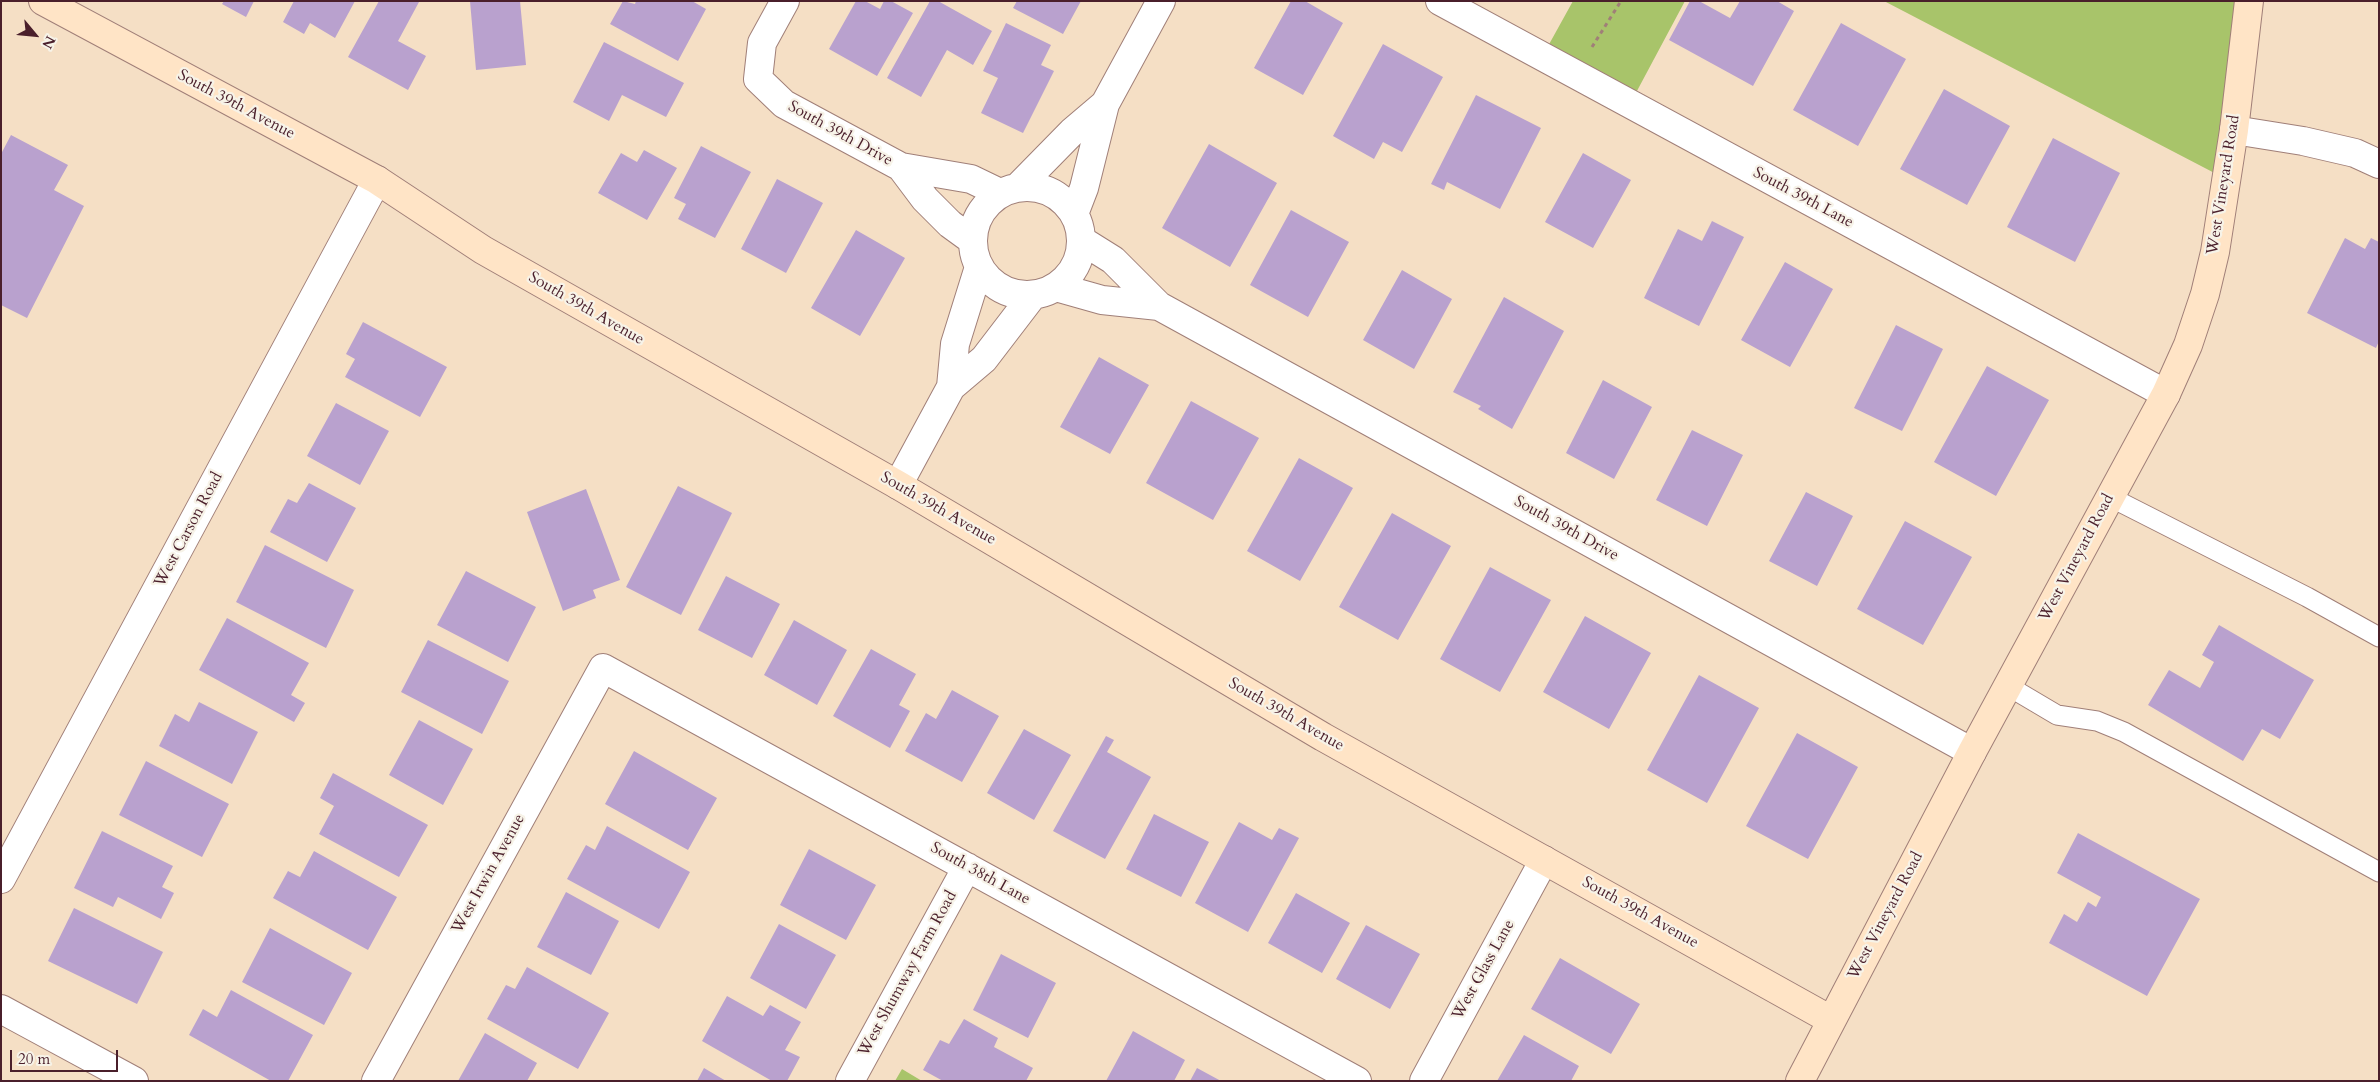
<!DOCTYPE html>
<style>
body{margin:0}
#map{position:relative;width:2380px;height:1082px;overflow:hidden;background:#f5dfc5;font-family:Cardo,serif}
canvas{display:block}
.frame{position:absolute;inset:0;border:2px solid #4a1f2b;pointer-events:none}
.north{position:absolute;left:10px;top:10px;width:50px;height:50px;-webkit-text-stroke:4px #f7f3e8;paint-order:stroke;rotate:118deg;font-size:14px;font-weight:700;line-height:20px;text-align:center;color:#4a1f2b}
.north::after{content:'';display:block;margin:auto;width:18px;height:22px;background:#4a1f2b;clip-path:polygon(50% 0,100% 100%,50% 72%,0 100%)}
.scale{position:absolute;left:10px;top:1050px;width:108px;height:22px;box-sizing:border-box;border:2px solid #4a1f2b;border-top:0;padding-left:6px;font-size:15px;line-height:18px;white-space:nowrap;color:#4a1f2b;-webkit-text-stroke:4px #f7f3e8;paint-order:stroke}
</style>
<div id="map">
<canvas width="2380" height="1082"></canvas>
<div class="frame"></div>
<div class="north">N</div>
<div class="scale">20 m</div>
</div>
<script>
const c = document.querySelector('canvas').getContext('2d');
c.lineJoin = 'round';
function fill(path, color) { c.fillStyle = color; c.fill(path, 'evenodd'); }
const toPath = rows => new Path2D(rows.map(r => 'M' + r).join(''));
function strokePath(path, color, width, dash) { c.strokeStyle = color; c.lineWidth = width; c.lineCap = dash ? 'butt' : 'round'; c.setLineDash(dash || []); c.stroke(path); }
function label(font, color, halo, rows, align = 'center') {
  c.font = font + ' Cardo,serif'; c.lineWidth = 4.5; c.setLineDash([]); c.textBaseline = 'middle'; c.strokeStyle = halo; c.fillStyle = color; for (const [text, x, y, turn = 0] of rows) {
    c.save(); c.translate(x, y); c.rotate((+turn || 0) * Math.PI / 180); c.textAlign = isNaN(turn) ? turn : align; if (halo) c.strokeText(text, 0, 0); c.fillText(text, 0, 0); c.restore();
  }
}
const green = toPath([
 [1573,1,1685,1,1630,104,1542,57],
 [1884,1,2249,1,2226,179],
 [902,1069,922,1081,895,1081]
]);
const building = toPath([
 [224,1,254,1,246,17,222,4],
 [294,1,355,1,335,38,310,23,304,34,283,22],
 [379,1,419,2,398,41,426,56,408,90,348,57],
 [470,1,520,1,526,65,476,70],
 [623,1,635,4,636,1,692,1,706,9,678,61,610,24],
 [856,1,865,1,880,9,884,1,891,1,913,13,877,76,829,49],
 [930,1,938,1,992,31,973,65,947,50,921,97,887,78],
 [1017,1,1081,1,1063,34,1013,8],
 [1291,1,1305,1,1343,23,1303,95,1254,68],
 [1690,1,1699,1,1730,18,1740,1,1777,1,1794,11,1753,86,1669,40],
 [1006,23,1051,45,1041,65,1054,71,1023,133,981,113,998,78,983,71],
 [1841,23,1906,59,1858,146,1793,110],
 [604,42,684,83,666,117,622,95,609,121,573,102],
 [1383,44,1443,77,1402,152,1383,142,1374,159,1333,136],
 [1944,89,2010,126,1967,205,1900,169],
 [1476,95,1541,128,1500,209,1447,182,1444,190,1431,184],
 [11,135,68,165,54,190,84,206,27,318,1,305,1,154],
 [2053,138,2120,173,2075,262,2007,227],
 [1209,144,1277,183,1230,267,1162,228],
 [701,146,751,172,715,238,678,219,686,204,674,198],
 [644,150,677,168,647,220,598,193,621,153,637,162],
 [1583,153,1631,180,1593,248,1545,222],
 [777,179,823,203,786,273,741,249],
 [1291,210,1349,242,1308,317,1250,285],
 [1712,221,1744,237,1699,326,1644,298,1678,229,1702,241],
 [856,230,905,258,860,336,811,308],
 [2345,238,2365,249,2371,238,2379,242,2379,341,2376,348,2307,313],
 [1785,262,1833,289,1790,367,1741,340],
 [1402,270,1452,299,1414,369,1363,340],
 [1504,297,1564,331,1512,429,1478,409,1481,406,1453,392],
 [363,322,447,367,420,417,345,377,355,359,346,354],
 [1896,325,1943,349,1902,431,1854,408],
 [1099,357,1149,385,1110,454,1060,427],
 [1987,366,2049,400,1996,496,1934,462],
 [1603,380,1652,407,1614,479,1566,453],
 [1191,401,1259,438,1213,520,1146,483],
 [336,403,389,431,360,485,307,456],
 [1692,430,1743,455,1707,526,1656,500],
 [1299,458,1353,488,1300,581,1247,551],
 [309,483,356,508,327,562,270,532,288,499,297,503],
 [678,486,732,513,681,615,626,587],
 [586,489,620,580,593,590,596,598,563,611,527,512],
 [1806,492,1853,516,1817,586,1769,561],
 [1392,513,1451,546,1398,640,1339,607],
 [1905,521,1972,557,1923,645,1857,609],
 [265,545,354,590,326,648,236,602],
 [1490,567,1551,600,1500,692,1440,659],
 [466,571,536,607,508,662,437,625],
 [726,576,780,604,752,658,698,630],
 [1585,616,1651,653,1609,729,1543,692],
 [227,618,309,663,291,695,305,703,294,722,199,670],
 [794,620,847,650,817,705,764,675],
 [2219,625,2314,680,2280,739,2262,729,2243,761,2148,705,2169,670,2200,688,2214,662,2202,655],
 [428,640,509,681,482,734,401,692],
 [871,649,916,674,899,705,910,711,890,748,833,716],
 [1699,675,1759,708,1707,803,1647,770],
 [952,690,999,716,962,782,905,751,926,713,936,719],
 [199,702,258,732,232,784,159,746,175,714,189,722],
 [419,720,473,749,443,805,389,775],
 [1024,729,1071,755,1034,820,987,793],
 [1797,733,1858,767,1808,859,1746,826],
 [1106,736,1114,740,1107,752,1151,777,1105,859,1053,831],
 [634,751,717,798,688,850,605,804],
 [146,761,229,804,202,857,119,815],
 [333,773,428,825,399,877,319,834,334,806,320,798],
 [1154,814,1209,842,1181,897,1126,869],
 [1239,822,1272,840,1279,828,1299,838,1248,932,1195,903],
 [607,826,690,872,659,929,567,879,586,845,595,850],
 [102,831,173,866,162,887,174,893,161,919,118,897,113,907,74,888],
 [2078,833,2200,899,2147,996,2049,943,2064,914,2077,922,2088,902,2096,907,2101,897,2057,873],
 [809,849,876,885,846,940,780,905],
 [314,851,397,897,368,950,273,898,288,871,300,877],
 [566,892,619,921,591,975,537,947],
 [1296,893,1350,923,1322,973,1268,943],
 [74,908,163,952,137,1004,48,961],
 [779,924,836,955,806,1009,750,978],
 [1366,925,1420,954,1390,1009,1336,979],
 [270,928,352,973,324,1025,242,982],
 [1001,954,1056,983,1028,1038,973,1010],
 [1560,958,1640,1004,1611,1054,1531,1009],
 [527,967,609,1013,578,1069,487,1019,506,985,515,989],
 [231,990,313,1035,288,1081,271,1081,189,1035,203,1009,217,1017],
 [727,996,763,1016,770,1005,801,1022,785,1050,800,1057,787,1081,772,1081,702,1041],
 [964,1019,998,1038,994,1047,1033,1068,1026,1081,943,1081,923,1070,940,1040,949,1044],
 [1133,1031,1185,1060,1174,1081,1106,1081],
 [485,1033,537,1063,527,1081,458,1081],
 [1524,1035,1579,1066,1571,1081,1497,1081],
 [704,1068,726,1081,697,1081],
 [1197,1068,1221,1081,1190,1081]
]);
const path = toPath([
 [1592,47,1621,1]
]);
const lane = toPath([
 [2110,497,2307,597,2379,637],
 [2008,686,2057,715,2097,721,2124,732,2379,872]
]);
const street = toPath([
 [785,1,762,43,758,79,784,104,901,167,971,179,1000,193],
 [1440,1,2166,394],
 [2234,130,2303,141,2355,153,2379,164],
 [901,167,925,199,950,224,972,240],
 '973 241a54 54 0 1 1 108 0a54 54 0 1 1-108 0Z',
 [1018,187,1072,132,1105,104],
 [1074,214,1084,188,1105,104,1161,1],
 [1081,240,1113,260,1159,306,1972,752],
 [1056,287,1102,300,1159,306],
 [951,387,955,344,979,267],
 [898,485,951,387,984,359,1033,295],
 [1,879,377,180],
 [1,1009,134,1081],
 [376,1081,603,668,1357,1081],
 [850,1081,967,867],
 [1424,1081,1544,860]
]);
const secondary = toPath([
 [43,1,377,180,483,250,898,485,1323,737,1831,1020],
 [1800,1081,1972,752,2166,394,2188,345,2205,294,2215,252,2234,130,2249,1]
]);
const streetNames = [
 ["South 39th Avenue",236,105,28],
 ["South 39th Drive",840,134,29],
 ["West Vineyard Road",2224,185,-81],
 ["South 39th Lane",1803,198,28],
 ["South 39th Avenue",586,309,30],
 ["South 39th Avenue",938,509,30],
 ["South 39th Drive",1566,529,29],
 ["West Carson Road",189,530,-62],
 ["West Vineyard Road",2077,558,-62],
 ["South 39th Avenue",1286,715,30],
 ["West Irwin Avenue",489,874,-61],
 ["South 38th Lane",980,874,29],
 ["South 39th Avenue",1640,913,29],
 ["West Vineyard Road",1886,916,-62],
 ["West Glass Lane",1484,970,-61],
 ["West Shumway Farm Road",908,974,-61]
];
fill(green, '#a8c46a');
fill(building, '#b9a1ce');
strokePath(lane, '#a07f78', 21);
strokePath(street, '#a07f78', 30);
strokePath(secondary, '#a07f78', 30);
strokePath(path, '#a07f78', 3, [4, 4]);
strokePath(lane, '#fff', 19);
strokePath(street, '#fff', 28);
strokePath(secondary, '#ffe4c6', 28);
label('16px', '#4a1f2b', '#f7f3e8', streetNames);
</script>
